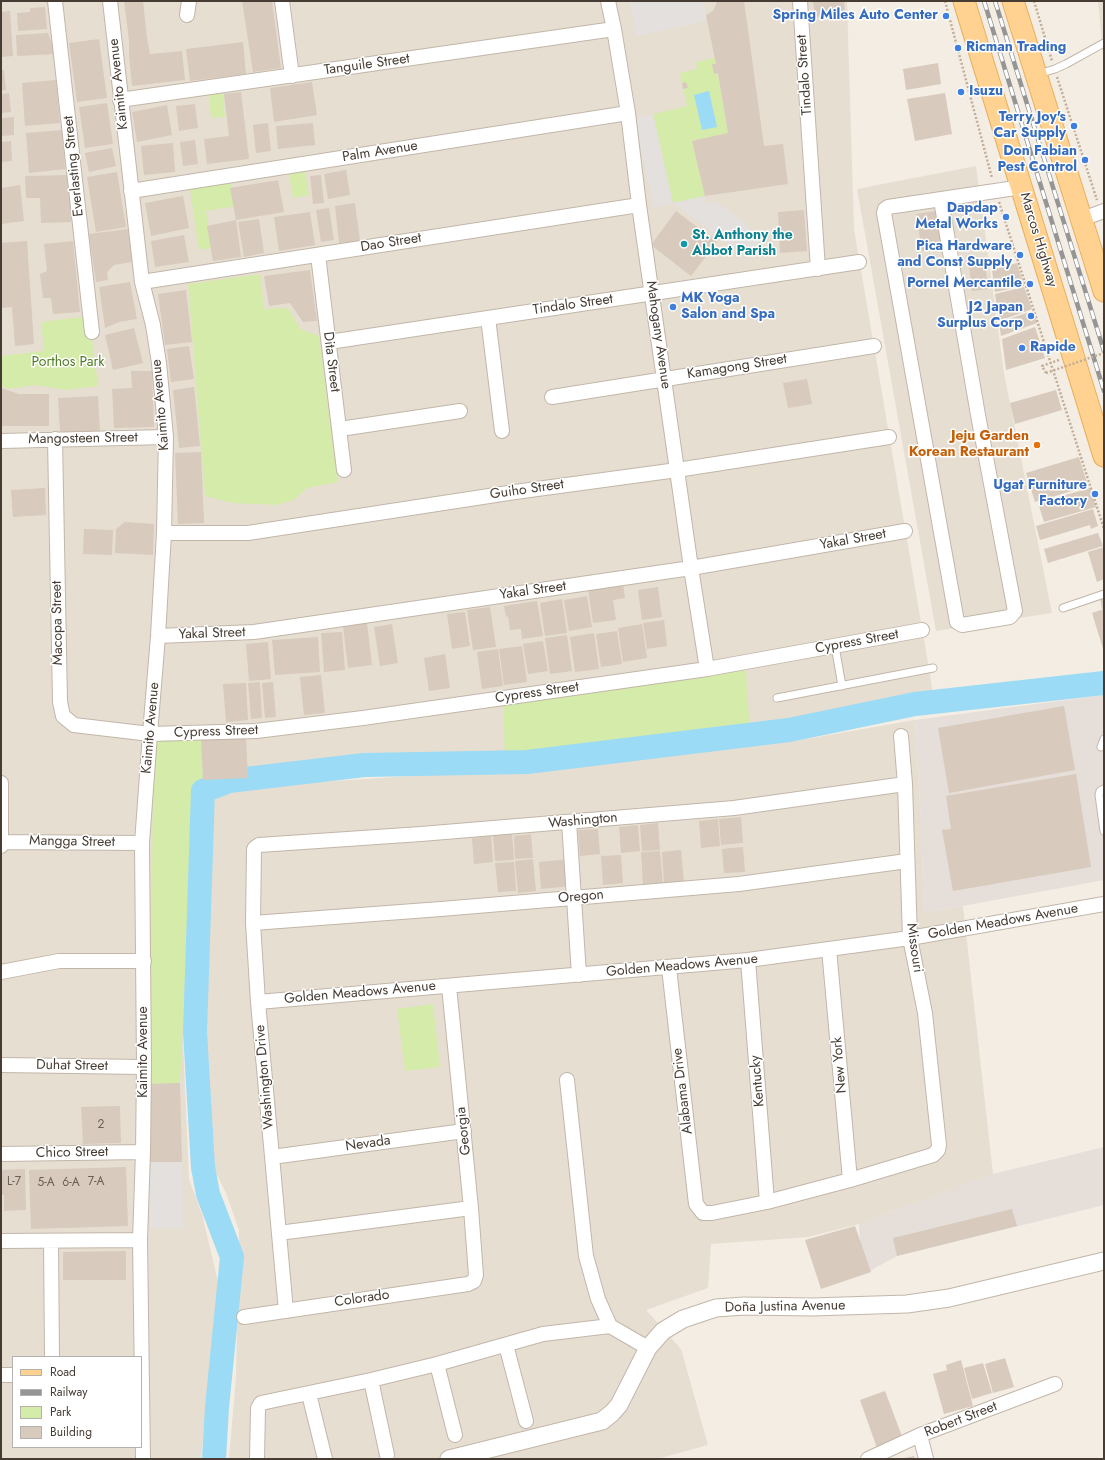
<!DOCTYPE html>
<meta charset="utf-8">
<style>
body{margin:0}
#map{position:relative;width:1105px;height:1460px;overflow:hidden;background:#f3ede4;font-family:Jost,sans-serif}
canvas{display:block}
.frame{position:absolute;inset:0;border:2px solid #463c33;pointer-events:none}
.legend{position:absolute;left:12px;top:1356px;width:130px;height:92px;box-sizing:border-box;background:#fff;border:1px solid #b5b1ad;margin:0;padding:5px 7px;list-style:none;font-size:12px;color:#463c33}
.legend li{display:flex;align-items:center;gap:8px;height:20px}
.legend b{width:20px;border:1px solid #b5b1ad}
</style>
<div id="map">
<canvas width="1105" height="1460"></canvas>
<div class="frame"></div>
<ul class="legend">
<li><b style="height:5px;background:#ffd291"></b>Road</li>
<li><b style="height:5px;background:#959595"></b>Railway</li>
<li><b style="height:11px;background:#d5ebaa"></b>Park</li>
<li><b style="height:11px;background:#d8cabc"></b>Building</li>
</ul>
</div>
<script>
const c = document.querySelector('canvas').getContext('2d');
c.lineJoin = 'round';
function fill(path, color) { c.fillStyle = color; c.fill(path, 'evenodd'); }
const toPath = rows => new Path2D(rows.map(r => 'M' + r).join(''));
function strokePath(path, color, width, dash) { c.strokeStyle = color; c.lineWidth = width; c.lineCap = dash ? 'butt' : 'round'; c.setLineDash(dash || []); c.stroke(path); }
function label(font, color, halo, rows, align = 'center') {
  c.font = font + ' Jost,sans-serif'; c.lineWidth = 3; c.setLineDash([]); c.textBaseline = 'middle'; c.strokeStyle = halo; c.fillStyle = color; for (const [text, x, y, turn = 0] of rows) {
    c.save(); c.translate(x, y); c.rotate((+turn || 0) * Math.PI / 180); c.textAlign = isNaN(turn) ? turn : align; if (halo) c.strokeText(text, 0, 0); c.fillText(text, 0, 0); c.restore();
  }
}
const residential = toPath([
 [1,1,847,1,854,229,935,704,630,754,505,767,376,770,194,788,183,1040,189,1179,202,1214,218,1282,201,1459,1,1459],
 [13,1357,141,1357,141,1447,13,1447],
 [1098,1,1104,1,1104,64],
 [976,166,1004,373,1052,613,936,631,857,189],
 [915,720,921,819,924,913,963,906,993,1174,859,1224,808,1237,711,1244,708,1288,646,1310,681,1349,708,1445,657,1459,229,1459,236,1377,239,1230,226,1193,211,1162,201,967,206,827,210,799,238,787,476,772,806,739]
]);
const industrial = toPath([
 [1104,695,1104,880,924,913,921,819,915,720],
 [1104,1147,1104,1205,897,1256,862,1275,859,1224,993,1174]
]);
const green = toPath([
 [715,58,728,133,692,141,705,196,673,203,653,114,687,106,680,73,697,69,696,62],
 [222,88,225,117,211,118,208,89],
 [304,166,309,195,293,198,288,168],
 [230,176,235,206,206,211,212,248,199,250,189,183],
 [260,274,264,309,288,308,300,329,319,336,338,482,307,488,294,500,277,505,233,503,205,496,188,284],
 [89,316,98,386,65,390,36,385,8,389,1,386,1,356,44,351,41,322],
 [745,658,750,734,630,754,505,767,503,694],
 [154,738,201,740,203,780,194,788,180,1083,148,1084],
 [433,1004,440,1067,405,1071,397,1009]
]);
const parking = toPath([
 [629,1,703,1,707,21,637,36],
 [653,114,673,203,705,196,707,204,716,202,729,211,762,238,747,258,673,203,654,208,634,119],
 [149,1162,182,1162,183,1228,150,1229]
]);
const water = toPath([
 [709,91,717,127,702,130,694,95]
]);
const river = toPath([
 [214,1459,217,1407,232,1257,208,1194,203,1167,195,1032,203,791,229,781,364,765,527,762,789,730,915,704,1104,683]
]);
const building = toPath([
 [124,1,143,1,147,38,150,54,182,51,185,80,132,86,129,56,129,40],
 [242,1,272,1,281,68,253,72],
 [717,1,744,1,764,146,783,144,788,184,705,196,692,141,728,133,718,73,714,74,712,64,716,64,706,15,713,11,716,5],
 [813,1,844,1,845,14,815,17],
 [45,7,47,29,18,31,17,13,30,12,30,8],
 [10,11,13,56,1,57,1,12],
 [48,33,56,54,17,56,16,35],
 [99,39,107,98,77,102,69,43],
 [243,42,246,74,190,81,186,49],
 [938,63,941,84,906,90,903,69],
 [1,70,4,70,6,90,1,91],
 [56,80,60,123,25,126,22,83],
 [312,82,317,115,274,122,270,88],
 [686,82,688,88,683,89,682,83],
 [241,92,249,159,207,164,204,139,229,136,224,94],
 [9,93,11,112,1,113,1,94],
 [945,93,952,134,915,141,907,99],
 [107,103,113,144,85,148,79,107],
 [195,104,198,128,179,131,176,106],
 [167,105,172,135,137,142,132,112],
 [14,117,14,135,1,136,1,118],
 [268,123,271,151,256,153,253,125],
 [313,123,315,145,278,149,276,126],
 [62,130,65,169,29,173,26,133],
 [195,140,198,164,183,166,180,142],
 [11,141,12,161,1,162,1,142],
 [173,143,175,172,144,175,141,146],
 [112,148,116,166,89,172,85,153],
 [346,170,350,195,328,199,324,174],
 [117,172,126,227,96,232,87,177],
 [69,175,71,222,41,223,40,198,26,198,25,176],
 [321,175,324,203,313,204,310,176],
 [278,180,284,212,236,220,241,257,213,261,207,226,236,220,230,188],
 [20,185,24,221,1,224,1,188],
 [183,196,189,228,151,236,145,203],
 [355,203,360,241,339,243,335,206],
 [329,208,334,240,321,242,316,210],
 [804,210,807,251,780,253,778,212],
 [676,211,717,242,691,276,651,245],
 [936,211,942,248,922,251,916,214],
 [310,212,315,245,279,251,274,217],
 [259,219,264,253,244,257,238,222],
 [128,229,132,262,114,265,107,272,108,280,96,282,89,234],
 [184,235,189,262,155,267,151,241],
 [27,241,34,344,15,346,12,307,1,308,1,243],
 [73,241,80,312,53,314,51,298,43,298,40,274,47,271,44,244],
 [985,263,988,289,972,291,969,264],
 [1017,263,1024,286,995,292,992,270],
 [310,270,317,321,303,322,290,303,269,306,264,276],
 [130,282,137,319,119,322,105,328,99,287],
 [1024,287,1032,309,999,321,995,294],
 [186,290,192,342,165,345,158,294],
 [1033,311,1037,323,1001,336,999,322],
 [1035,327,1045,358,1006,370,1002,339],
 [134,328,143,363,113,370,105,335],
 [189,346,194,379,171,382,167,349],
 [131,371,152,371,154,427,114,428,112,389,132,388],
 [807,379,812,404,788,408,783,383],
 [194,387,200,446,179,448,173,390],
 [1,388,19,394,49,394,49,426,1,426],
 [1056,390,1062,410,1015,424,1010,403],
 [98,396,100,431,60,432,58,398],
 [201,452,204,523,178,524,175,453],
 [1079,457,1088,486,1035,502,1026,473],
 [45,488,46,515,13,517,11,490],
 [1090,488,1096,507,1044,522,1038,503],
 [1093,509,1098,526,1091,529,1090,525,1040,540,1036,526],
 [125,522,154,524,153,555,115,553,116,529],
 [84,529,113,530,112,555,83,554],
 [1098,533,1103,546,1048,563,1044,549],
 [1104,547,1104,579,1097,582,1088,552],
 [623,584,625,598,613,600,616,620,593,623,588,589],
 [658,587,662,617,642,620,638,590],
 [587,596,592,627,569,631,564,600],
 [1104,597,1104,609,1102,609,1100,598],
 [562,599,567,633,545,636,540,603],
 [537,601,543,636,522,639,521,629,510,630,508,616,506,617,504,606],
 [490,607,496,647,473,650,467,610],
 [1104,609,1104,652,1092,613],
 [465,612,470,646,452,649,447,614],
 [664,620,667,646,647,649,643,623],
 [367,623,372,665,348,668,343,626],
 [392,624,398,663,380,666,374,627],
 [642,624,647,658,623,662,618,628],
 [617,631,622,664,601,667,596,634],
 [342,632,345,670,324,672,321,633],
 [594,633,599,669,575,672,570,637],
 [567,635,572,671,550,674,545,638],
 [318,637,320,672,275,675,272,640],
 [543,641,548,671,528,674,523,644],
 [268,642,271,679,249,681,246,644],
 [522,646,527,682,504,685,499,649],
 [498,649,503,686,482,689,477,652],
 [445,654,450,688,429,691,424,658],
 [321,675,325,713,304,715,300,677],
 [260,682,262,718,251,719,248,683],
 [273,682,276,717,265,718,262,683],
 [246,683,248,720,226,722,223,684],
 [1064,706,1075,770,949,793,938,728],
 [246,738,248,778,203,780,201,740],
 [1076,774,1091,867,953,891,942,830,951,829,946,796],
 [741,817,743,843,721,845,719,819],
 [718,819,720,846,701,848,699,821],
 [658,823,660,850,642,851,640,825],
 [638,825,640,851,621,853,619,827],
 [598,829,600,854,580,856,578,830],
 [512,833,514,860,495,861,493,835],
 [531,834,533,858,515,859,514,836],
 [491,836,493,862,474,864,472,838],
 [743,847,745,872,724,873,722,849],
 [681,850,684,882,664,883,662,852],
 [660,851,663,884,643,885,641,852],
 [621,855,623,883,603,885,601,856],
 [533,859,536,891,518,893,515,861],
 [571,859,573,886,541,889,539,862],
 [514,862,516,891,498,892,495,863],
 [180,1083,182,1162,149,1162,148,1084],
 [120,1106,121,1143,83,1144,81,1107],
 [126,1167,128,1226,31,1229,29,1170],
 [25,1169,26,1210,4,1211,4,1195,1,1195,1,1170],
 [1012,1209,1017,1226,897,1256,893,1238],
 [855,1226,871,1272,821,1289,805,1240],
 [126,1251,126,1280,63,1280,63,1252],
 [1005,1358,1014,1387,993,1393,985,1364],
 [961,1360,973,1406,944,1414,933,1374,947,1370,946,1365],
 [983,1363,992,1393,972,1399,964,1368],
 [885,1391,903,1439,877,1448,860,1400],
 [914,1456,915,1459,904,1459,904,1458]
]);
const path = toPath([
 [945,1,992,178],
 [1034,1,1052,61],
 [1057,77,1097,200],
 [999,202,1104,529],
 [1046,373,1042,366,1059,360]
]);
const service = toPath([
 [1038,74,1055,69,1066,64,1104,43],
 [1063,608,1104,594],
 [835,646,842,686],
 [777,698,933,668],
 [1101,747,1104,739],
 [1104,789,1100,791,1099,795,1104,831]
]);
const minor = toPath([
 [55,1,92,332],
 [110,1,142,282,153,325,159,363,166,437,164,533,158,636,150,734,142,843,144,1067,143,1152,140,1240,143,1459],
 [282,1,292,76],
 [608,1,614,29,628,113,639,205,691,568,707,669],
 [800,1,818,269],
 [187,15,189,1],
 [120,100,614,29],
 [131,191,628,113],
 [941,200,978,415,1015,611,1010,617,962,625,957,622,884,213,885,209,888,207,1022,187],
 [1082,219,1104,211],
 [318,255,344,470],
 [142,282,639,205],
 [488,318,502,431],
 [329,342,859,262],
 [552,397,874,346],
 [340,429,460,411],
 [55,439,60,702,63,716,74,725,150,734,256,731,363,718,707,669,922,630],
 [1,441,166,437],
 [164,533,248,533,515,492,677,470,889,437],
 [158,636,254,632,691,568,905,531],
 [1,783,1,846],
 [569,822,579,975],
 [1,842,142,843],
 [253,923,441,909,739,884,907,861],
 [829,949,850,1180],
 [748,960,767,1202],
 [669,968,696,1204,703,1213,712,1213,767,1202,850,1180,933,1155,938,1150,939,1145,925,1013,910,938,905,784,901,736],
 [1,972,59,961,144,961],
 [258,1002,748,960,910,938,1104,904],
 [1,1065,144,1067],
 [567,1080,586,1256,598,1299,610,1326,648,1348],
 [1,1154,143,1152],
 [272,1157,464,1131],
 [279,1233,471,1208],
 [1,1241,140,1240],
 [51,1241,52,1357],
 [286,1311,258,1002,253,923,254,849,256,847,259,845,421,834,734,808,905,784],
 [244,1317,468,1284,474,1281,476,1275,471,1208,449,986],
 [506,1345,526,1421],
 [437,1364,455,1435],
 [1,1375,13,1375],
 [371,1380,387,1455],
 [309,1394,325,1459],
 [920,1435,926,1459],
 [257,1459,258,1408,261,1403,371,1380,437,1364,543,1334,610,1326],
 [868,1459,920,1435,1055,1384]
]);
const tertiary = toPath([
 [449,1459,602,1421,612,1413,619,1405,648,1348,663,1331,683,1319,716,1308,744,1306,812,1307,907,1304,949,1298,1104,1261]
]);
const primary = toPath([
 [964,1,1104,456],
 [1013,1,1104,291]
]);
const rail = toPath([
 [984,1,1104,391],
 [995,1,1104,351]
]);
const pathBridge = toPath([
 [1046,373,1104,353]
]);
const markers = [
 [946,16,4,"#3f7fe0"],
 [958,48,4,"#3f7fe0"],
 [961,92,4,"#3f7fe0"],
 [1074,126,4,"#3f7fe0"],
 [1085,160,4,"#3f7fe0"],
 [1006,217,4,"#3f7fe0"],
 [684,244,4,"#0f9aa8"],
 [1020,255,4,"#3f7fe0"],
 [1030,284,4,"#3f7fe0"],
 [673,307,4,"#3f7fe0"],
 [1031,316,4,"#3f7fe0"],
 [1022,348,4,"#3f7fe0"],
 [1037,445,4,"#e8710a"],
 [1095,494,4,"#3f7fe0"]
];
const numberNames = [
 ["2",101,1125],
 ["L-7",14,1182],
 ["7-A",96,1182],
 ["5-A",46,1183],
 ["6-A",71,1183]
];
const shopNames = [
 ["Spring Miles Auto Center",938,16],
 ["Ricman Trading",966,48,"left"],
 ["Isuzu",969,92,"left"],
 ["Terry Joy's",1066,118],
 ["Car Supply",1066,134],
 ["Don Fabian",1077,152],
 ["Pest Control",1077,168],
 ["Dapdap",998,209],
 ["Metal Works",998,225],
 ["Pica Hardware",1012,247],
 ["and Const Supply",1012,263],
 ["Pornel Mercantile",1022,284],
 ["MK Yoga",681,299,"left"],
 ["Salon and Spa",681,315,"left"],
 ["J2 Japan",1023,308],
 ["Surplus Corp",1023,324],
 ["Rapide",1030,348,"left"],
 ["Ugat Furniture",1087,486],
 ["Factory",1087,502]
];
const streetNames = [
 ["Tanguile Street",367,65,-8],
 ["Tindalo Street",805,75,-94],
 ["Kaimito Avenue",119,84,-96],
 ["Palm Avenue",380,152,-9],
 ["Everlasting Street",74,166,-96],
 ["Marcos Highway",1038,240,73],
 ["Dao Street",391,243,-9],
 ["Tindalo Street",573,305,-8],
 ["Mahogany Avenue",658,335,82],
 ["Dita Street",331,362,83],
 ["Kamagong Street",737,367,-9],
 ["Kaimito Avenue",161,405,-95],
 ["Mangosteen Street",83,439,-1],
 ["Guiho Street",527,490,-8],
 ["Yakal Street",853,540,-10],
 ["Yakal Street",533,591,-8],
 ["Macopa Street",58,623,-91],
 ["Yakal Street",212,634,-2],
 ["Cypress Street",857,642,-10],
 ["Cypress Street",537,693,-8],
 ["Kaimito Avenue",151,728,-85],
 ["Cypress Street",216,732,-2],
 ["Washington",583,821,-5],
 ["Mangga Street",72,842,1],
 ["Oregon",581,897,-5],
 ["Golden Meadows Avenue",1003,922,-10],
 ["Missouri",914,948,82],
 ["Golden Meadows Avenue",682,966,-5],
 ["Golden Meadows Avenue",360,993,-5],
 ["Kaimito Avenue",144,1052,-90],
 ["New York",840,1065,-95],
 ["Duhat Street",72,1066,1],
 ["Washington Drive",265,1077,-95],
 ["Kentucky",758,1081,-95],
 ["Alabama Drive",683,1091,-97],
 ["Georgia",464,1131,-96],
 ["Nevada",368,1144,-8],
 ["Chico Street",72,1153,-1],
 ["Colorado",362,1299,-8],
 ["Doña Justina Avenue",785,1307,-1],
 ["Robert Street",961,1420,-21]
];
const cultureNames = [
 ["St. Anthony the",692,236],
 ["Abbot Parish",692,252]
];
const parkNames = [
 ["Porthos Park",68,363]
];
const foodNames = [
 ["Jeju Garden",1029,437],
 ["Korean Restaurant",1029,453]
];
fill(residential, '#e7ded2');
fill(industrial, '#e5ded9');
fill(green, '#d5ebaa');
fill(parking, '#e3e0dd');
fill(water, '#9bdbf5');
strokePath(river, '#9bdbf5', 24);
fill(building, '#d8cabc');
strokePath(service, '#c2b6a9', 9);
strokePath(minor, '#c2b6a9', 16);
strokePath(tertiary, '#c2b6a9', 19);
strokePath(primary, '#ebae5a', 23);
strokePath(path, '#c2ad96', 2.5, [2, 2]);
strokePath(service, '#fff', 7);
strokePath(minor, '#fff', 14);
strokePath(tertiary, '#fff', 17);
strokePath(primary, '#ffd291', 21);
strokePath(rail, '#959595', 4.5);
strokePath(rail, '#fff', 3, [9]);
strokePath(pathBridge, '#c2ad96', 2.5, [2, 2]);
for (const [x, y, r, color] of markers) { const dot = new Path2D(); dot.arc(x, y, r, 0, 2 * Math.PI); c.fillStyle = color; c.fill(dot); strokePath(dot, '#fff', 1.5); }
label('12px', '#6a6055', null, numberNames);
label('bold 14px', '#366cbe', '#fff', shopNames, 'right');
label('14px', '#463c33', '#fff', streetNames);
label('bold 14px', '#0d838f', '#fff', cultureNames, 'left');
label('14px', '#4f7b23', '#fff', parkNames);
label('bold 14px', '#c56008', '#fff', foodNames, 'right');
</script>
